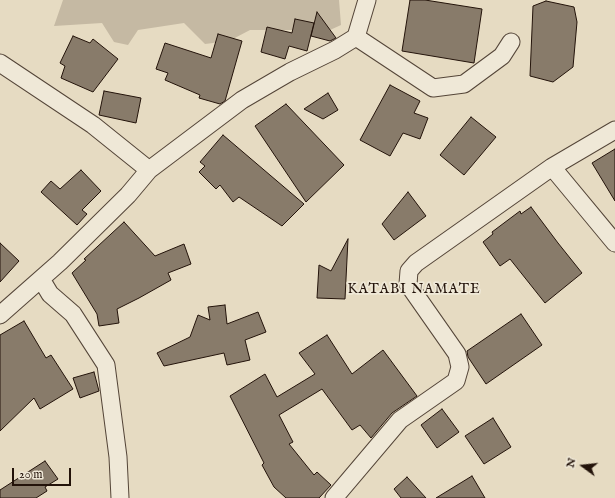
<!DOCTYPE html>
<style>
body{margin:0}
#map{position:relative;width:615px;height:498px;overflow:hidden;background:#e6dbc2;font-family:"IM FELL English",serif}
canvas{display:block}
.north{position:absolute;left:563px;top:446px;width:40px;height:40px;-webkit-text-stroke:3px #efe8d7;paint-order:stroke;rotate:285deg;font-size:11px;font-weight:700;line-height:16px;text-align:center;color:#23130a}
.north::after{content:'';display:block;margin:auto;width:14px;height:18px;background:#23130a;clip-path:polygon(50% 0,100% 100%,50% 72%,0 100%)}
.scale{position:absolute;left:12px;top:468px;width:59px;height:18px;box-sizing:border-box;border:2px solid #23130a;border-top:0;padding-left:5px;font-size:12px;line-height:14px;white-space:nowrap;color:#23130a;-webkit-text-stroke:3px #efe8d7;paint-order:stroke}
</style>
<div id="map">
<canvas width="615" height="498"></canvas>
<div class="north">N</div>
<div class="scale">20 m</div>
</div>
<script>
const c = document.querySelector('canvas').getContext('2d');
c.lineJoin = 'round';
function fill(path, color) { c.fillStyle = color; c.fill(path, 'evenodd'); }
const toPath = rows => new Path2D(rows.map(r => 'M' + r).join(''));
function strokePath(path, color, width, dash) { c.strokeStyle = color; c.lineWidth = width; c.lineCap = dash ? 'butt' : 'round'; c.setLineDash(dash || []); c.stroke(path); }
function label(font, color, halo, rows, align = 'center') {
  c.font = font + ' "IM FELL English",serif'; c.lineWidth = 3.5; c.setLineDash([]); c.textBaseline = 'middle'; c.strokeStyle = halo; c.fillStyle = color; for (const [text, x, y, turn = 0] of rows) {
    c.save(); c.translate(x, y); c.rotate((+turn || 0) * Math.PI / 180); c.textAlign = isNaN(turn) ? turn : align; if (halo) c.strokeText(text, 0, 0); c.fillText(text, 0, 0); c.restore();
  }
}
const green = toPath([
 [63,0,339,0,341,25,330,30,250,30,229,41,205,44,184,23,138,30,128,45,114,42,102,23,54,26]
]);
const building = toPath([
 [410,0,425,0,482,9,474,63,402,51,410,0],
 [546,1,574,7,577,22,573,67,553,82,530,76,533,6,546,1],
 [317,12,336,38,330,41,311,36,317,12],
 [295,19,314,23,307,51,289,46,285,59,261,52,267,27,292,33,295,19],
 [218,34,242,41,225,101,220,104,199,98,200,95,165,80,168,73,156,69,165,43,211,58,218,34],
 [73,36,90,43,93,39,118,59,93,92,61,78,65,66,60,63,73,36],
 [390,85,420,101,414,113,428,118,420,139,403,133,390,156,360,140,390,85],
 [104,91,141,98,136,123,99,115,104,91],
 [328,93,338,110,323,119,304,109,328,93],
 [286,104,344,165,306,202,255,126,286,104],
 [471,117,496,137,464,175,440,155,471,117],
 [223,135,304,204,282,226,239,197,233,202,220,185,216,189,199,172,205,166,200,162,223,135],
 [615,149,615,201,592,163,615,149],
 [81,170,101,191,82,210,87,214,77,225,41,192,51,181,60,189,81,170],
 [408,192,426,216,394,240,382,224,408,192],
 [531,207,558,243,582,273,545,303,510,259,500,266,483,242,493,234,492,232,520,211,521,214,531,207],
 [124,222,155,256,184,244,191,264,168,273,171,280,139,298,117,309,119,323,99,326,97,314,72,273,86,260,84,259,124,222],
 [348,239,345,299,317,298,319,265,331,271,348,239],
 [0,243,19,261,0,282,0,243],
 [225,305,227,324,258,312,266,332,245,340,250,360,227,365,224,353,164,366,157,353,190,337,198,315,210,320,208,307,225,305],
 [521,314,542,345,486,384,468,357,467,351,521,314],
 [24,321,46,358,51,355,73,389,40,409,34,398,0,431,0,335,24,321],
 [327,335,352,374,383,350,417,396,392,413,371,438,360,425,352,430,322,389,279,415,293,442,289,444,314,475,317,472,331,485,319,498,286,498,274,487,262,465,264,463,230,396,265,374,277,397,315,374,299,353,327,335],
 [94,372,99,391,80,398,73,378,94,372],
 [442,409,459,432,437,448,421,425,442,409],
 [493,418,511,447,484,464,465,436,493,418],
 [45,461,58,479,45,487,47,491,36,498,0,498,0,490,45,461],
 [472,476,485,498,436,498,472,476],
 [407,477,426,498,401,498,394,489,407,477]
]);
const minor = toPath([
 [356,37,433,88,464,84,502,56,511,42],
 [0,63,93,125,149,170],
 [552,167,615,243],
 [41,279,50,294,73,314,106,365,118,457,120,498],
 [0,315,60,262,128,195,149,170,242,100,290,72,335,50,356,37,367,0],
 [334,498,400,420,456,381,460,367,457,354,408,284,409,271,416,263,552,167,615,130]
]);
const quarterNames = [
 ["KATABI NAMATE",414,290]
];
fill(green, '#c5b9a3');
fill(building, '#887b6a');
strokePath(building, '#23130a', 1);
strokePath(minor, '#544538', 19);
strokePath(minor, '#efe8d7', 17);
c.letterSpacing = '1px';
label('14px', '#23130a', '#efe8d7', quarterNames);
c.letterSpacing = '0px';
</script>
